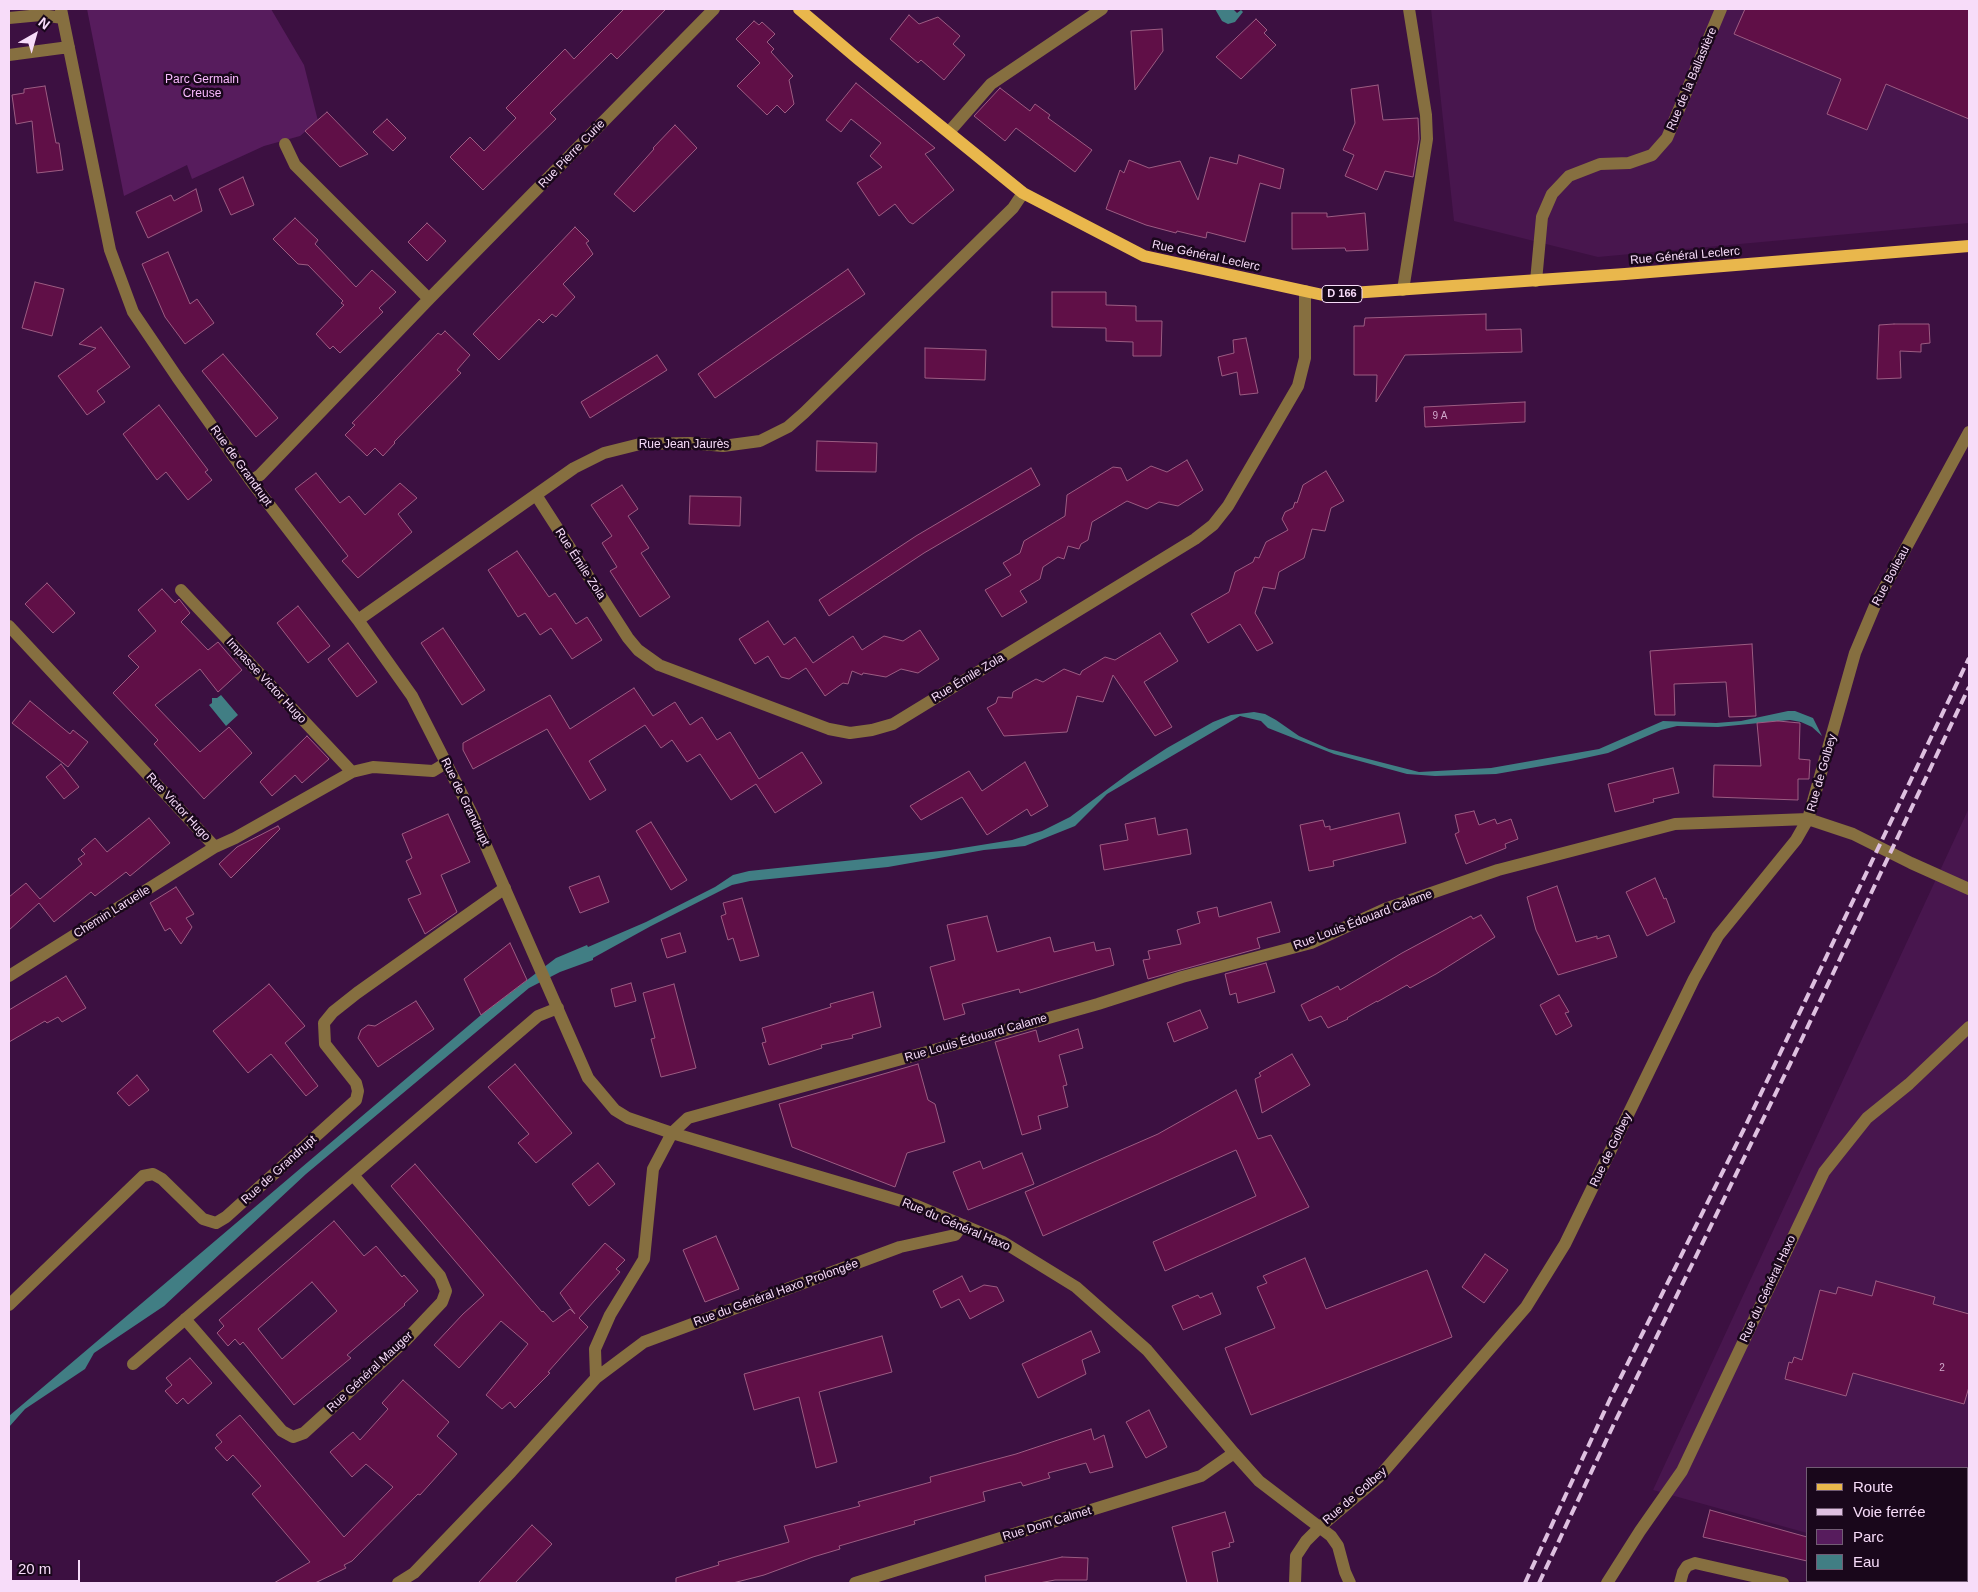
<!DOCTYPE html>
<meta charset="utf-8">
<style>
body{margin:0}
#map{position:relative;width:1978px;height:1592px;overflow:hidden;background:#3c1041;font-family:Arial,sans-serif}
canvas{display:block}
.frame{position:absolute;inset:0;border:10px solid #f7dcf9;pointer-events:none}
.legend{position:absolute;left:1806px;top:1467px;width:162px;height:115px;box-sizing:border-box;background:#19071b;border:1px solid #725c74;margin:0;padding:6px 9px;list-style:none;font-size:15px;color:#f7dcf9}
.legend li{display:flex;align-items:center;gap:10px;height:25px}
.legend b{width:25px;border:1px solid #725c74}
.north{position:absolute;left:10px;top:10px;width:50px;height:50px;-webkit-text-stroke:4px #19071b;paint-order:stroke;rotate:38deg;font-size:14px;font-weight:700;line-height:20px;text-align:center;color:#f7dcf9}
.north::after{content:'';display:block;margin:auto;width:18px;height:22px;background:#f7dcf9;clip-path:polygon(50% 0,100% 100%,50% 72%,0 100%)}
.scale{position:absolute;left:10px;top:1560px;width:70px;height:22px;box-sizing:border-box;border:2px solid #f7dcf9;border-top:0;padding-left:6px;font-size:15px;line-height:18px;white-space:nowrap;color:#f7dcf9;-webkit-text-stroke:4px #19071b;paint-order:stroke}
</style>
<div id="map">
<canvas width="1978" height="1592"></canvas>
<div class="frame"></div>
<ul class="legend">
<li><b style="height:6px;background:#e9b74c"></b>Route</li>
<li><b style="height:6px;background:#dec0e0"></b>Voie ferrée</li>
<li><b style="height:14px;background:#571c5d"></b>Parc</li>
<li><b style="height:14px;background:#417e84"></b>Eau</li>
</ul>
<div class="north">N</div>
<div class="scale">20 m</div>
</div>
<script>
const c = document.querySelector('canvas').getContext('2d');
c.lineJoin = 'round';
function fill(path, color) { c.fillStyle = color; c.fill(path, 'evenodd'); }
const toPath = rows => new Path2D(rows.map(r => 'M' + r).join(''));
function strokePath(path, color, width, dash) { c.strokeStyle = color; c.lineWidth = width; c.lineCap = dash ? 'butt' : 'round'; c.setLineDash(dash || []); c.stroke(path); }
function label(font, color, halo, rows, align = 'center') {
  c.font = font + ' Arial,sans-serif'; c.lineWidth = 5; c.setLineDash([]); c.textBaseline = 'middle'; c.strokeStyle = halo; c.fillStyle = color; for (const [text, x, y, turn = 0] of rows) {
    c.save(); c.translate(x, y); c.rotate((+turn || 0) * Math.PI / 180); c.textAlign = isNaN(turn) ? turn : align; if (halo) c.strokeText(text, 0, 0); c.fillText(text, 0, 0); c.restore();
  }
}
const built = toPath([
 [1431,9,1969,9,1969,223,1598,257,1454,221],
 [1969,808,1969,1579,1967,1578,1967,1468,1807,1468,1807,1533,1653,1490]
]);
const green = toPath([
 [87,9,271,9,304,65,318,121,300,136,264,146,192,179,187,165,124,196]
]);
const water = toPath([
 [1215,9,1233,9,1237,13,1241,10,1243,12,1235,22,1228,24,1222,21],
 [221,695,238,715,226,726,209,705,212,703,212,698,217,698],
 [1788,711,1795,711,1813,718,1822,736,1812,727,1801,722,1790,720,1718,727,1677,726,1661,730,1608,753,1571,761,1496,774,1435,776,1407,774,1334,754,1268,728,1261,721,1240,716,1107,794,1075,826,1025,846,984,850,888,867,750,881,732,885,651,926,593,958,593,960,560,972,529,988,306,1174,164,1306,94,1353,85,1369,25,1409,9,1427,9,1416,481,1015,556,958,587,945,588,947,646,922,715,887,733,875,749,871,950,850,1012,840,1042,831,1070,817,1132,771,1167,748,1213,722,1231,715,1254,712,1265,714,1276,720,1299,736,1329,749,1419,772,1491,768,1599,749,1663,721,1716,723,1741,721]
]);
const building = toPath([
 [624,9,666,9,617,59,611,53,550,113,556,119,483,190,450,157,470,137,484,151,516,118,506,108,565,49,574,59,624,9],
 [1745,9,1969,9,1969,119,1886,84,1867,130,1827,114,1841,79,1734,34,1745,9],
 [909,15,919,24,938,17,960,36,953,44,965,55,944,80,921,60,918,63,890,39,909,15],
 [1256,19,1267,30,1264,33,1276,45,1241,79,1216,57,1256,19],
 [754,21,759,25,762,22,775,34,767,42,774,49,771,52,793,76,789,80,794,104,785,113,777,105,767,115,737,86,760,63,736,39,754,21],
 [1162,29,1163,51,1135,90,1131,31,1162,29],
 [856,83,935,148,925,154,954,190,913,224,909,222,895,204,879,216,857,183,882,167,870,156,881,143,851,119,841,132,826,120,856,83],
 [1378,85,1383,120,1418,118,1419,139,1413,177,1385,171,1377,190,1345,176,1354,155,1343,150,1355,123,1351,89,1378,85],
 [45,86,56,143,59,143,63,170,37,173,32,121,16,124,12,95,24,93,24,89,45,86],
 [1000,88,1030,111,1035,104,1050,115,1048,118,1092,150,1075,172,1016,128,1005,141,974,116,1000,88],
 [327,112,368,154,340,167,305,131,327,112],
 [387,119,406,138,393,151,373,132,387,119],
 [675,125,697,148,634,212,614,194,654,149,653,148,675,125],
 [1239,155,1284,169,1280,189,1260,183,1245,242,1207,232,1206,238,1177,231,1176,233,1146,225,1106,209,1120,170,1124,173,1129,160,1149,168,1180,161,1198,200,1210,157,1237,164,1239,155],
 [243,177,254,205,231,215,219,189,243,177],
 [196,189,202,211,148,238,136,212,171,195,174,201,196,189],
 [1292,213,1327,213,1327,217,1365,213,1368,250,1346,251,1345,248,1292,249,1292,213],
 [295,218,318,240,315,244,356,287,372,270,396,292,379,308,383,312,340,353,333,346,330,349,316,334,344,305,341,303,343,301,308,265,298,264,273,239,295,218],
 [427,223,446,241,427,261,408,242,427,223],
 [575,227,589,241,586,243,593,254,563,284,575,297,556,317,552,314,543,323,539,319,499,360,473,334,575,227],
 [168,252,190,304,197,299,214,323,185,344,165,317,142,264,168,252],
 [848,269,865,294,715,398,698,374,848,269],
 [35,282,64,289,52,336,22,328,35,282],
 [1052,292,1106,292,1106,305,1136,306,1136,321,1162,321,1161,356,1133,356,1133,342,1106,341,1106,328,1052,327,1052,292],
 [1486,314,1486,330,1521,329,1522,352,1405,355,1376,402,1377,375,1354,375,1354,326,1364,326,1365,318,1486,314],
 [1894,324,1929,324,1930,343,1921,344,1921,352,1900,351,1901,378,1877,379,1879,325,1894,324],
 [101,327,130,367,97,391,105,402,87,415,58,376,96,348,79,344,101,327],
 [445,331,470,355,457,370,461,373,394,442,395,443,383,456,375,448,367,456,345,435,355,425,352,423,377,397,438,333,441,335,445,331],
 [1246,338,1258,393,1240,395,1237,372,1222,376,1218,357,1234,353,1233,340,1246,338],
 [925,348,986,350,985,380,925,378,925,348],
 [223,354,278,418,256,437,202,371,223,354],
 [657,355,667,370,590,418,581,402,657,355],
 [1525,402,1525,422,1425,427,1424,407,1525,402],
 [159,405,208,470,205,472,212,480,188,500,166,472,157,480,123,434,159,405],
 [817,441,877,443,876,472,816,471,817,441],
 [1187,460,1203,490,1178,506,1159,502,1147,509,1127,501,1092,522,1088,540,1081,544,1079,549,1068,546,1064,559,1058,557,1043,567,1040,579,1020,591,1027,602,1002,617,985,590,1011,575,1003,563,1020,553,1024,541,1065,516,1067,495,1113,467,1121,468,1127,481,1151,466,1167,472,1187,460],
 [1031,468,1040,485,924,553,829,616,819,600,916,536,1031,468],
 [1326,471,1344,501,1331,508,1325,531,1312,529,1304,558,1279,572,1275,589,1263,587,1255,613,1273,643,1257,651,1240,624,1208,643,1191,614,1229,592,1235,572,1253,562,1255,557,1259,558,1266,542,1288,530,1282,519,1285,512,1293,508,1295,502,1297,503,1303,485,1326,471],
 [316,473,340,503,349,496,365,515,400,483,417,498,398,514,412,532,358,578,342,561,348,556,295,489,316,473],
 [622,485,638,509,628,516,649,548,641,553,670,597,640,617,610,571,617,567,602,543,612,536,591,505,622,485],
 [690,496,741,497,740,526,689,524,690,496],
 [517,551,549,597,555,593,576,624,587,617,602,640,572,659,551,628,540,635,525,613,518,617,488,570,517,551],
 [47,583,75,613,53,633,25,604,47,583],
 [162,589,175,603,179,599,190,613,181,622,208,650,218,642,242,670,218,692,200,669,155,705,200,752,229,727,252,753,204,799,154,744,158,740,113,693,139,667,128,656,156,631,138,610,162,589],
 [298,606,330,646,308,663,277,623,298,606],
 [768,621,784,645,795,637,813,663,853,636,862,650,884,636,903,641,920,630,939,659,918,673,901,669,886,677,863,673,862,675,852,671,848,684,843,683,825,696,806,668,789,679,781,677,768,656,755,664,739,639,768,621],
 [443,628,485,690,462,705,421,643,443,628],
 [1160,633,1178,661,1144,682,1172,727,1155,736,1113,675,1103,702,1077,696,1067,732,1004,736,987,708,996,703,998,697,1012,698,1013,692,1036,679,1043,682,1064,669,1080,675,1082,671,1105,657,1115,660,1160,633],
 [348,643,377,682,357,697,328,659,348,643],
 [1752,644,1756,716,1729,717,1726,682,1674,684,1675,715,1655,715,1650,651,1752,644],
 [634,688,653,716,675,702,690,725,702,717,717,740,730,732,759,779,802,752,822,783,775,813,756,784,731,800,700,754,687,762,672,740,661,748,645,725,589,761,606,790,590,800,547,729,473,769,463,750,463,743,550,695,570,729,634,688],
 [30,701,70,734,73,730,88,742,68,767,12,723,30,701],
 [1778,721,1800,723,1799,759,1810,760,1809,779,1798,779,1798,800,1713,797,1714,765,1761,766,1757,723,1778,721],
 [307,736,329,759,302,783,295,775,272,796,260,782,307,736],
 [1025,762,1048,806,1031,816,1027,809,987,835,962,797,921,820,910,806,969,771,982,791,1025,762],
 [61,764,79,787,64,799,46,777,61,764],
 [1673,768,1679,793,1653,799,1654,802,1615,812,1608,784,1673,768],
 [1474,811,1479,825,1495,819,1497,824,1511,819,1518,839,1505,844,1506,848,1466,864,1455,834,1459,832,1455,815,1474,811],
 [1399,813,1406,843,1333,861,1334,866,1309,871,1300,825,1323,820,1325,827,1330,826,1330,830,1399,813],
 [448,814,470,862,441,875,457,912,425,934,408,899,421,894,406,861,412,858,402,834,448,814],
 [149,818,170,843,130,876,126,872,95,896,91,892,54,922,39,903,9,930,9,897,26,883,40,899,82,864,78,859,85,854,81,850,95,838,107,852,149,818],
 [1155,818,1158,835,1187,829,1191,854,1104,870,1100,845,1128,840,1125,824,1155,818],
 [651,822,687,880,671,890,636,831,651,822],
 [278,826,280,829,231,878,219,864,237,847,278,826],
 [599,876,609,902,580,913,569,887,599,876],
 [1655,878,1664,899,1666,898,1675,922,1647,936,1626,892,1655,878],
 [1557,886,1576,942,1597,936,1597,939,1609,935,1617,957,1558,975,1536,930,1527,897,1557,886],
 [176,887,194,914,186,918,192,927,181,944,170,928,165,931,150,903,176,887],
 [742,898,759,956,740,961,733,938,728,940,721,916,726,914,723,903,742,898],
 [1271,902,1280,932,1257,938,1260,948,1148,979,1143,960,1150,959,1148,951,1181,944,1177,930,1200,923,1197,912,1217,907,1219,917,1271,902],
 [1481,915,1495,937,1436,974,1410,988,1407,985,1377,1002,1377,1001,1347,1018,1348,1019,1328,1028,1321,1016,1309,1021,1301,1005,1338,986,1340,990,1402,953,1471,916,1473,919,1481,915],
 [987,916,997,952,1050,937,1054,952,1094,942,1096,951,1110,948,1114,965,1020,993,1019,989,962,1004,965,1014,944,1020,930,967,955,960,947,925,987,916],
 [680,933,686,952,667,958,661,939,680,933],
 [510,943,527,980,481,1015,464,979,510,943],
 [1266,963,1275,992,1238,1003,1236,993,1230,995,1225,974,1266,963],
 [66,976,86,1008,62,1022,58,1017,47,1023,45,1021,9,1042,9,1010,66,976],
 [631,983,636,1001,615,1007,611,989,631,983],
 [269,984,305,1026,285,1043,318,1086,306,1096,271,1054,248,1073,213,1031,269,984],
 [674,984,696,1068,661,1077,651,1039,655,1038,643,993,674,984],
 [873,992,881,1027,852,1035,853,1038,821,1045,822,1048,769,1065,762,1043,766,1042,762,1028,831,1007,830,1004,873,992],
 [1559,995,1569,1012,1565,1013,1572,1026,1556,1035,1540,1005,1559,995],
 [416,1001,434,1029,378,1067,358,1038,361,1030,368,1025,375,1026,416,1001],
 [1200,1010,1208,1028,1174,1042,1167,1023,1200,1010],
 [1078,1029,1083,1048,1059,1055,1067,1085,1063,1086,1068,1107,1038,1116,1041,1129,1022,1135,995,1042,1036,1030,1039,1042,1078,1029],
 [1292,1054,1310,1085,1262,1113,1255,1079,1261,1076,1259,1073,1292,1054],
 [515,1064,572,1133,536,1163,518,1143,529,1134,488,1087,515,1064],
 [918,1064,928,1100,935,1104,945,1142,907,1153,895,1187,792,1147,779,1104,918,1064],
 [137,1075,149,1090,129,1106,117,1093,137,1075],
 [1236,1090,1258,1139,1271,1135,1309,1207,1165,1271,1153,1242,1256,1196,1236,1150,1043,1236,1025,1192,1158,1134,1236,1090],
 [1022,1153,1034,1184,968,1210,953,1172,980,1161,983,1169,1022,1153],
 [598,1163,615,1184,589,1206,572,1184,598,1163],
 [415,1164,542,1312,543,1311,553,1322,570,1309,575,1314,560,1293,605,1243,625,1260,616,1269,620,1272,579,1318,588,1327,548,1372,550,1373,515,1408,510,1402,502,1409,486,1395,528,1344,501,1321,459,1368,434,1345,463,1314,484,1295,391,1186,415,1164],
 [334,1221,364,1256,376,1246,402,1277,404,1275,418,1291,404,1304,405,1305,347,1355,351,1358,294,1405,243,1342,240,1345,235,1339,228,1346,217,1333,224,1326,219,1320,334,1221],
 [312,1282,337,1311,282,1359,258,1329,312,1282],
 [716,1236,739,1289,705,1302,683,1250,716,1236],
 [1485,1254,1508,1270,1484,1303,1462,1287,1485,1254],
 [1305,1258,1326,1309,1427,1270,1452,1337,1251,1415,1225,1348,1275,1328,1257,1287,1267,1283,1263,1276,1305,1258],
 [962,1276,970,1292,984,1285,997,1287,1004,1301,970,1319,959,1299,941,1308,933,1291,962,1276],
 [1876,1281,1935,1297,1933,1304,1969,1314,1969,1387,1964,1404,1853,1373,1846,1396,1785,1379,1789,1362,1792,1363,1794,1357,1802,1360,1820,1290,1836,1294,1838,1287,1872,1296,1876,1281],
 [1212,1293,1221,1314,1183,1330,1172,1306,1198,1295,1200,1298,1212,1293],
 [1091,1331,1100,1352,1082,1360,1086,1374,1038,1398,1022,1364,1091,1331],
 [882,1336,892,1372,819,1392,837,1462,816,1468,799,1397,754,1410,744,1374,882,1336],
 [190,1358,212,1383,188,1404,183,1398,177,1404,165,1391,172,1385,166,1378,190,1358],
 [403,1380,449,1422,437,1436,457,1454,420,1495,418,1494,352,1561,344,1565,346,1568,315,1583,274,1583,310,1562,252,1494,261,1486,233,1455,227,1461,215,1448,222,1442,216,1435,240,1415,344,1537,393,1487,366,1464,352,1477,330,1452,353,1432,360,1440,388,1409,382,1403,403,1380],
 [1149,1410,1167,1447,1146,1458,1126,1422,1149,1410],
 [1091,1429,1094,1440,1104,1435,1113,1467,1090,1473,1086,1463,1048,1473,1050,1478,1023,1486,1021,1482,983,1492,985,1501,914,1521,915,1524,839,1546,840,1549,813,1557,764,1575,733,1583,676,1583,676,1578,719,1565,718,1562,789,1542,784,1526,860,1506,858,1502,931,1482,930,1477,1016,1454,1091,1429],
 [1710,1510,1807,1537,1807,1561,1703,1537,1710,1510],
 [1225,1512,1234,1542,1229,1543,1230,1547,1212,1552,1218,1583,1187,1583,1172,1527,1225,1512],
 [532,1525,552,1544,515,1583,478,1583,532,1525],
 [1062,1557,1088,1558,1087,1580,1055,1580,1039,1583,986,1583,985,1576,1062,1557]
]);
const minor = toPath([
 [61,9,110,250,133,312,177,377,251,481,358,620,412,696,472,814,588,1078,615,1110,628,1118,672,1133,915,1205,1003,1242,1076,1287,1147,1350,1234,1453,1259,1481,1331,1536,1338,1546,1345,1572,1350,1583],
 [9,18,41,15,63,18],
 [9,55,69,47],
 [949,132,991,84,1102,9],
 [285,144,295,165,429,299],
 [1536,281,1542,217,1552,194,1569,176,1600,164,1629,163,1652,155,1667,138,1721,9],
 [1403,290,1427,139,1426,115,1409,9],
 [251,481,260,475,429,299,714,9],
 [536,495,628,638,638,650,659,665,829,729,850,733,872,730,893,724,1195,539,1213,525,1228,506,1298,386,1305,358,1305,291],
 [181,590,352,772],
 [358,620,574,468,604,453,640,444,690,443,723,446,760,441,788,427,804,413,1013,208,1023,193],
 [9,626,215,847,235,838,352,772,373,767,433,771,446,763],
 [9,976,215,847],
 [9,1305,143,1176,153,1174,162,1179,203,1219,216,1223,226,1217,356,1100,358,1091,356,1083,325,1044,324,1023,333,1012,357,993,505,888],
 [185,1319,282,1431,293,1437,304,1433,406,1340,442,1302,446,1291,440,1276,353,1175],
 [133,1364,538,1016,558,1008],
 [596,1378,595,1349,610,1315,644,1259,653,1169,672,1133,688,1118,974,1039,1098,1004,1182,977,1311,943,1385,909,1498,870,1675,824,1808,819,1853,834,1911,863,1969,889],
 [1926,1581,1936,1583],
 [398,1583,414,1573,511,1472,596,1378,644,1342,900,1247,955,1235,963,1225],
 [855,1583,1201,1476,1234,1453],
 [1295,1583,1296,1556,1306,1541,1320,1527,1378,1478,1526,1307,1565,1244,1694,979,1718,936,1796,840,1808,819,1855,653,1876,603,1969,432],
 [1607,1583,1640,1531,1682,1471,1824,1172,1867,1118,1909,1084,1969,1027],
 [1680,1583,1683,1572,1687,1566,1695,1563,1783,1583],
 [1871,1583,1875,1581]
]);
const major = toPath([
 [799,9,858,59,1023,193,1144,256,1323,295,1625,274,1969,246]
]);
const rail = toPath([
 [1525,1583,1611,1397,1744,1129,1969,658],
 [1539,1583,1613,1426,1790,1064,1969,687]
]);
const numberNames = [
 ["9 A",1440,416],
 ["2",1942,1368]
];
const shields = [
 [1342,294,40]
];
const shieldNames = [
 ["D 166",1342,294]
];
const streetNames = [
 ["Rue de la Ballastière",1692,79,-67],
 ["Rue Pierre Curie",572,154,-46],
 ["Rue Général Leclerc",1206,256,12],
 ["Rue Général Leclerc",1685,256,-5],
 ["Rue Jean Jaurès",684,445],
 ["Rue de Grandrupt",241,466,54],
 ["Rue Émile Zola",580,564,57],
 ["Rue Boileau",1891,576,-62],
 ["Rue Émile Zola",968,678,-31],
 ["Impasse Victor Hugo",266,681,47],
 ["Rue de Golbey",1822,773,-74],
 ["Rue de Grandrupt",465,802,64],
 ["Rue Victor Hugo",178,807,47],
 ["Chemin Laruelle",112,912,-32],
 ["Rue Louis Édouard Calame",1363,920,-21],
 ["Rue Louis Édouard Calame",976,1038,-16],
 ["Rue de Golbey",1611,1150,-64],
 ["Rue de Grandrupt",279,1170,-42],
 ["Rue du Général Haxo",956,1225,23],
 ["Rue du Général Haxo",1768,1289,-65],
 ["Rue du Général Haxo Prolongée",776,1293,-20],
 ["Rue Général Mauger",370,1372,-43],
 ["Rue de Golbey",1355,1496,-41],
 ["Rue Dom Calmet",1047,1524,-17]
];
const parkNames = [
 ["Parc Germain",202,80],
 ["Creuse",202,94]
];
fill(built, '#48164e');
fill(green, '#571c5d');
fill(water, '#417e84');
fill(building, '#600f47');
strokePath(building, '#9c5c82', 1);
strokePath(minor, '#866f40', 12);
strokePath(major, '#e9b74c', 12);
strokePath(rail, '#dec0e0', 4, [10, 5]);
label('10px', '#d1a9cc', null, numberNames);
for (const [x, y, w] of shields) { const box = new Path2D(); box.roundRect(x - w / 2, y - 8.5, w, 17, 4); c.fillStyle = '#19071b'; c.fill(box); strokePath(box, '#f7dcf9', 1); }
label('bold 11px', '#f7dcf9', null, shieldNames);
label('12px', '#f7dcf9', '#19071b', streetNames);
label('12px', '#f9bafe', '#19071b', parkNames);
</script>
